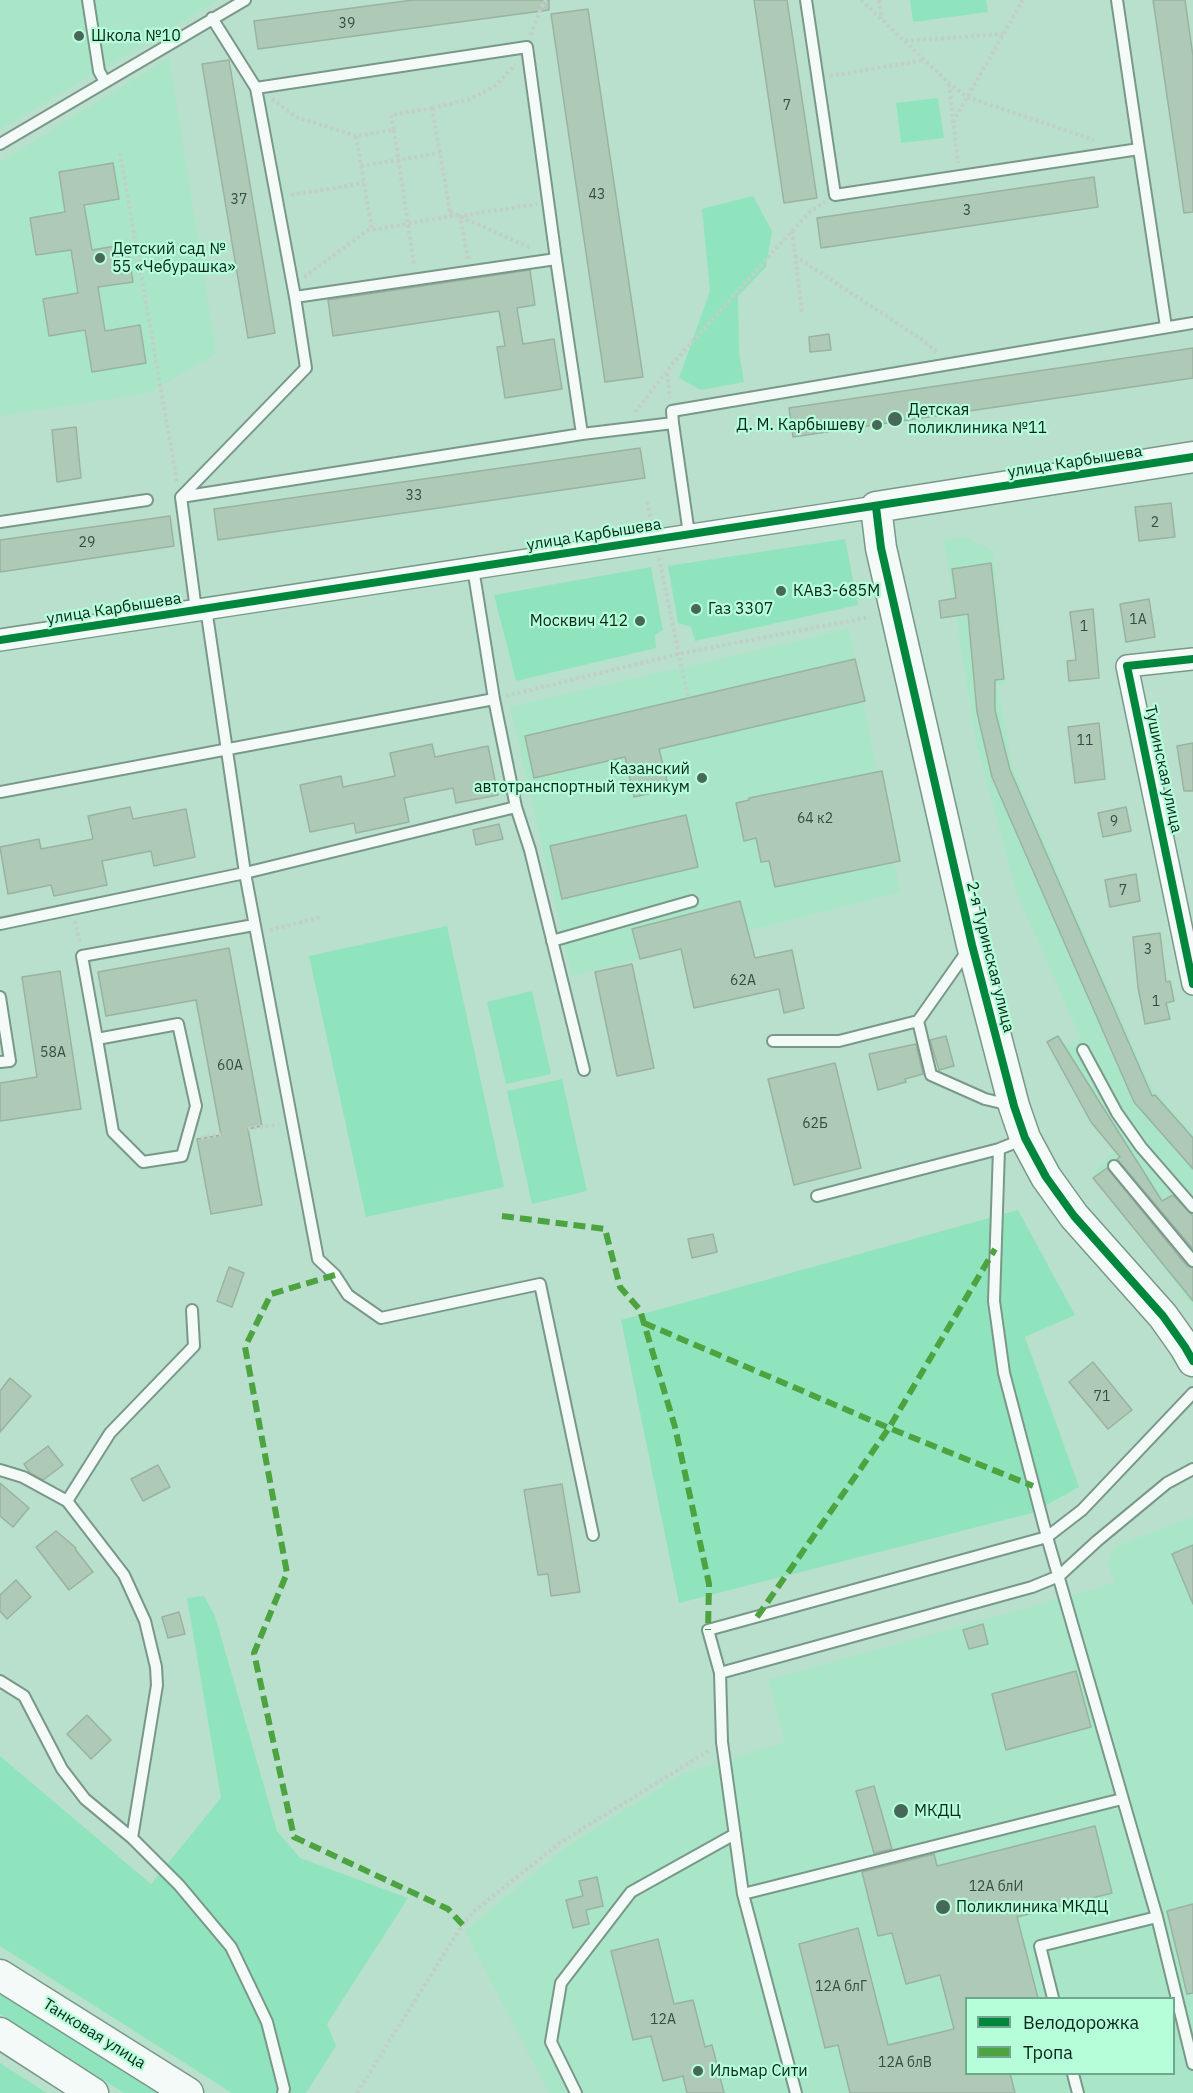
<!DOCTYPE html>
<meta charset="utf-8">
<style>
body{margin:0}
#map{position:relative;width:1193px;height:2093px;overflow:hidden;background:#b9e0cc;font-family:"IBM Plex Sans",sans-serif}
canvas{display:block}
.legend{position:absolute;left:965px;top:1997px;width:210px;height:78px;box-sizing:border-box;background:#b6fed9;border:2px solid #71a88d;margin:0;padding:8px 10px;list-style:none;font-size:18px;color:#09271a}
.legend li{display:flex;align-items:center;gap:12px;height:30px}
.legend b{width:30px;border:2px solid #71a88d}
</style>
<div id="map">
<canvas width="1193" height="2093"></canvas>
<ul class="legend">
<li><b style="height:8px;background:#00873e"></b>Велодорожка</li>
<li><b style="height:8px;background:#4ca340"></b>Тропа</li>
</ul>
</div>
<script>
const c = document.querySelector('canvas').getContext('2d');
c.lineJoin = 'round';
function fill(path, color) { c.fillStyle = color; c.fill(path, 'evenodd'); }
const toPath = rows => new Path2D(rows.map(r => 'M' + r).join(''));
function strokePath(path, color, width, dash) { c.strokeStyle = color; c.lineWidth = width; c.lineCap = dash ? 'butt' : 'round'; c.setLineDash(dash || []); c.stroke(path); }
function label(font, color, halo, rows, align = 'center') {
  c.font = font + ' "IBM Plex Sans",sans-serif'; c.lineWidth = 4.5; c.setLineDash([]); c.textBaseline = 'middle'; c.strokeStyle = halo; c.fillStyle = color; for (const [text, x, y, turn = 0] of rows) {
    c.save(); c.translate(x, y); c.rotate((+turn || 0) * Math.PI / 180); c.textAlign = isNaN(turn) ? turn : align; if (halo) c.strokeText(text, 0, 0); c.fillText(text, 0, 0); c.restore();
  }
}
const built = toPath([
 [0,0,219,0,0,129],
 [169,58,216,354,148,393,0,416,0,162],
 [965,537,993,551,1006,683,997,685,1013,769,1151,1087,1193,1134,1193,1307,1093,1174,1114,1150,1091,1122,1052,1052,1081,1039,1016,891,976,741,944,540],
 [849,629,900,892,572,976,510,707],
 [1193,1517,1193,2093,549,2093,465,1931,565,1848,682,1774,785,1742,768,1680,1115,1583,1107,1562,1114,1547],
 [966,1998,1174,1998,1174,2074,966,2074]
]);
const green = toPath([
 [910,0,986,0,988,12,913,22],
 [938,98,944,138,901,143,896,103],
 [753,196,772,231,766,267,738,296,739,351,744,382,701,390,679,378,710,291,702,209],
 [845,539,858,605,695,641,691,627,678,623,668,566],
 [651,567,663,630,655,635,656,648,516,681,494,595],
 [447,926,504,1187,366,1217,309,956],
 [532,991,551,1074,506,1084,487,1002],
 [562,1079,587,1191,532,1204,507,1091],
 [1018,1210,1075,1315,1025,1337,1079,1487,1032,1513,679,1603,621,1320],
 [204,1596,215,1616,277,1831,300,1858,408,1898,327,2024,336,2046,306,2093,232,2093,0,1946,0,1756,151,1884,221,1798,187,1598],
 [0,1994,157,2093,124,2093,0,2014],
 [0,2063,47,2093,0,2093]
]);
const building = toPath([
 [413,0,549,0,549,10,258,49,254,21,413,0],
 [754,0,787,0,817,198,784,203,754,0],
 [1153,0,1185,0,1193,56,1193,212,1184,213,1153,0],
 [588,9,643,377,605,382,551,14,588,9],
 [229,60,275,333,248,338,202,64,229,60],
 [113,163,119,199,84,205,92,250,127,244,133,282,98,287,105,331,140,325,146,363,92,372,85,330,49,336,43,299,78,293,71,250,36,255,30,218,65,212,59,172,113,163],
 [1094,177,1098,207,821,248,817,218,1094,177],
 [530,270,535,305,517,308,523,344,554,339,562,389,505,398,497,347,505,346,499,311,333,336,328,300,530,270],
 [829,334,831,350,810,352,809,337,829,334],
 [1193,348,1193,378,793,437,789,408,1193,348],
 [76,427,81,478,57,482,52,430,76,427],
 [640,448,645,478,218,540,214,509,640,448],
 [1171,503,1175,537,1139,541,1135,507,1171,503],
 [170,516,174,546,0,572,0,540,170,516],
 [991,563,1004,679,995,680,995,710,1010,770,1152,1096,1155,1095,1193,1138,1193,1169,1134,1102,992,777,977,712,968,614,941,618,939,601,956,598,952,569,991,563],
 [1149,599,1155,637,1126,642,1120,604,1149,599],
 [1093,609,1099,678,1069,681,1067,661,1076,660,1070,612,1093,609],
 [855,659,865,701,659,749,669,789,634,797,625,757,534,778,525,736,855,659],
 [1099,723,1105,779,1075,783,1068,727,1099,723],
 [1193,743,1193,791,1184,791,1177,746,1193,743],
 [432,744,435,757,488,746,498,795,456,803,453,788,404,798,409,822,356,833,354,823,310,832,300,785,341,776,343,787,395,776,390,753,432,744],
 [882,771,900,861,775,887,769,861,761,862,756,838,744,841,736,803,749,800,749,798,882,771],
 [130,807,133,819,186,809,195,857,154,866,151,851,102,861,107,885,54,896,51,885,8,894,0,847,39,839,41,849,93,839,88,816,130,807],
 [1126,807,1131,831,1103,837,1098,813,1126,807],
 [686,815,698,867,562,899,550,846,686,815],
 [499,824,503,839,476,845,473,830,499,824],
 [1136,874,1140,901,1110,907,1105,880,1136,874],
 [740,901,755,958,792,950,804,1008,784,1013,779,989,694,1008,681,949,640,959,632,929,740,901],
 [1160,933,1166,982,1170,981,1174,1001,1166,1003,1170,1019,1145,1024,1138,987,1133,937,1160,933],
 [229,948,262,1126,248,1129,262,1205,211,1214,197,1139,221,1135,196,1000,106,1016,98,972,229,948],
 [632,964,654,1068,617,1076,595,972,632,964],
 [60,971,81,1109,0,1121,0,1083,37,1077,22,977,60,971],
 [946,1036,954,1066,939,1070,930,1040,946,1036],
 [1058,1036,1162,1201,1173,1195,1193,1216,1193,1249,1117,1159,1120,1157,1091,1122,1047,1042,1058,1036],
 [916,1044,923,1074,905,1079,906,1082,878,1090,869,1054,916,1044],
 [835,1063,861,1168,794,1185,768,1079,835,1063],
 [1107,1168,1187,1266,1193,1268,1193,1301,1093,1178,1107,1168],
 [713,1234,717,1252,692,1258,688,1239,713,1234],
 [229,1267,244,1273,232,1307,217,1301,229,1267],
 [1093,1362,1132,1410,1108,1429,1069,1382,1093,1362],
 [10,1378,31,1396,0,1432,0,1391,10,1378],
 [48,1446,63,1465,43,1480,30,1473,24,1464,48,1446],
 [158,1465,170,1487,143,1501,131,1479,158,1465],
 [0,1483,29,1508,13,1527,0,1516,0,1483],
 [562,1484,580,1592,551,1596,548,1574,538,1575,524,1490,562,1484],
 [56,1531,76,1548,75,1549,93,1572,69,1590,36,1547,56,1531],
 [1193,1545,1193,1604,1172,1554,1193,1545],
 [16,1580,31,1597,7,1619,0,1611,0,1595,16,1580],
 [179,1612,185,1634,168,1638,162,1617,179,1612],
 [983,1624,988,1644,969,1649,963,1630,983,1624],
 [1076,1671,1091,1727,1006,1750,992,1694,1076,1671],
 [87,1715,111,1740,91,1759,67,1734,87,1715],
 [874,1786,892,1849,874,1853,856,1791,874,1786],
 [1095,1826,1112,1893,1017,1917,1038,1998,966,1998,966,2073,1010,2073,1015,2093,850,2093,838,2045,825,2048,799,1944,858,1928,888,2045,954,2029,940,1975,906,1984,892,1933,878,1936,862,1872,934,1854,937,1866,1095,1826],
 [597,1877,603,1906,586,1910,589,1924,573,1928,566,1900,583,1896,579,1881,597,1877],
 [1193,1904,1193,1993,1187,1994,1167,1911,1193,1904],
 [658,1939,674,2004,693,2000,705,2047,712,2045,724,2093,687,2093,683,2076,663,2081,651,2036,633,2040,611,1951,658,1939]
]);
const path = toPath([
 [861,0,949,83,967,97,1094,140],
 [879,0,882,19],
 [531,35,541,8,546,0],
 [905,41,1003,34],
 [830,76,925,60],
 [949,84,958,163],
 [272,99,296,117,356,136],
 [432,108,451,216,372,230,356,136,394,130,391,115,432,108],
 [432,108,468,100,494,87,515,65],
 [953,122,1023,0],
 [394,130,414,265],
 [120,153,177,482],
 [361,166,440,153],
 [291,195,364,183],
 [450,212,531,248],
 [792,231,802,312],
 [795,256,921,339,937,352],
 [468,259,460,216,537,204],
 [304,277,371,228],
 [667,373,670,398],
 [635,412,674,362,792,231,810,212,825,202],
 [647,502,652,524],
 [659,558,688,698],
 [506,696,678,654,870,617],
 [75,921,80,943],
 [270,930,321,917],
 [248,1129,279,1124],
 [201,1138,221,1134],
 [357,2093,459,1930,473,1912,561,1842,710,1750]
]);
const lane = toPath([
 [88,0,99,71,105,82],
 [806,0,835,195,1139,149,1117,0],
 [212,18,256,88],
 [0,144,245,0],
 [1139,149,1166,327],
 [556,259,582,434],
 [673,423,672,411,1193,323],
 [181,497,582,434,673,423,689,534],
 [0,522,147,500],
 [473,568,494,699,516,807,530,850,584,1070],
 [206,608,245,873,318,1259,335,1275,348,1295,381,1318,540,1284,593,1535],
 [196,610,181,497,306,368,295,297,256,88,527,47,556,259,295,297],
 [0,792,494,699],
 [0,924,245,873,516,807],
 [552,941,692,901],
 [968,950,918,1021,931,1075,985,1099,1010,1105],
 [0,997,10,1061,0,1062],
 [97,1039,113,1132,143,1162,182,1156,196,1106,178,1024,97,1039,82,956,254,925],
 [773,1041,839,1041,918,1021],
 [1083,1050,1117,1113,1141,1147,1193,1207],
 [1024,1139,999,1149,994,1301,1004,1373,1047,1537,1157,1917,1193,2064],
 [1114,1166,1193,1261],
 [817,1196,999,1149],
 [0,1470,23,1477,67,1501,124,1575,145,1621,156,1667,157,1685,132,1838],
 [67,1501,110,1433,194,1346,192,1310],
 [720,1673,1032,1587,1059,1576,1097,1541,1167,1483,1193,1469],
 [0,1681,24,1696,62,1769,85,1799,132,1838,179,1885,231,1947,267,2022,284,2089,283,2093],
 [743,1894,1122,1799],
 [1053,1998,1040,1946,1157,1917],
 [1073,2074,1078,2093],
 [576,2093,551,2042,561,1983,631,1892,735,1834],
 [796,2093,743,1894,722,1742,720,1673,708,1630,1047,1537,1082,1510,1193,1393]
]);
const street = toPath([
 [0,640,876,507],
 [1193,659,1127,666,1193,984]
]);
const secondary = toPath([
 [1193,457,876,507,881,548,972,945,1014,1106,1025,1138,1046,1177,1074,1216,1163,1316,1185,1347,1193,1361],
 [0,1975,188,2093],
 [0,2033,93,2093]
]);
const quiet = toPath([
 [502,1216,605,1229,620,1287,640,1310,675,1427,709,1584,708,1630],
 [335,1275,271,1294,245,1347,287,1573,254,1653,294,1837,448,1909,463,1925],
 [644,1323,889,1428,1033,1486],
 [757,1617,889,1428,995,1249]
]);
const cycleway = toPath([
 [876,507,881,548,972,945,1014,1106,1025,1138,1046,1177,1074,1216,1163,1316,1185,1347,1193,1361],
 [0,640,1193,457],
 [1193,659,1127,666,1193,984]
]);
const markers = [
 [79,36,6,"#476858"],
 [100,258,6,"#476858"],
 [895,419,8,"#476858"],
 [877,425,6,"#476858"],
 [781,591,6,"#476858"],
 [696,609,6,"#476858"],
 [640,621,6,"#476858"],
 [702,778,6,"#476858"],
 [901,1811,8,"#476858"],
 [943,1907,8,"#476858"],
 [698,2071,6,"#476858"]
];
const numberNames = [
 ["39",347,24],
 ["7",787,106],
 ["43",597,195],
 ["37",239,200],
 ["3",967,211],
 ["33",414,496],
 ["2",1155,523],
 ["29",87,543],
 ["1А",1138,620],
 ["1",1084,627],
 ["11",1085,741],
 ["64 к2",815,819],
 ["9",1114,822],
 ["7",1123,891],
 ["3",1148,950],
 ["62А",743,981],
 ["1",1156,1002],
 ["58А",53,1053],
 ["60А",230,1066],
 ["62Б",815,1124],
 ["71",1102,1397],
 ["12А блИ",996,1887],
 ["12А блГ",841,1987],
 ["12А",663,2020],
 ["12А блВ",905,2063]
];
const poiNames = [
 ["Школа №10",91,36],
 ["Детский сад №",112,249],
 ["55 «Чебурашка»",112,267],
 ["Детская",908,410],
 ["поликлиника №11",908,428],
 ["Д. М. Карбышеву",865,425,"right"],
 ["КАвЗ-685М",793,591],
 ["Газ 3307",708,609],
 ["Москвич 412",628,621,"right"],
 ["Казанский",690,769,"right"],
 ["автотранспортный техникум",690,787,"right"],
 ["МКДЦ",914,1811],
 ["Поликлиника МКДЦ",956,1907],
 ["Ильмар Сити",710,2071]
];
const streetNames = [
 ["улица Карбышева",1075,462,-9],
 ["улица Карбышева",594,535,-9],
 ["улица Карбышева",114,609,-9],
 ["Тушинская улица",1163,769,78],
 ["2-я Туринская улица",990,957,76],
 ["Танковая улица",94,2034,32]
];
fill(built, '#a8e6c7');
fill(green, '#90e4bd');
fill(building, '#afc9b7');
strokePath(building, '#99b3a0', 1.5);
strokePath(lane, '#799889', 14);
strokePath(street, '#799889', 24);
strokePath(secondary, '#799889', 33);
strokePath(path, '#c2cec8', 4, [3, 3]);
strokePath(lane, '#f4faf7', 10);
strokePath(street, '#f4faf7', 21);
strokePath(secondary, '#f4faf7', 30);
strokePath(quiet, '#4ca340', 6, [12, 6]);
strokePath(cycleway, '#00873e', 8);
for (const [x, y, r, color] of markers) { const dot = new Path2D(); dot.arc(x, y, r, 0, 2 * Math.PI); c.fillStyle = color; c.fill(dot); strokePath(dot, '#b6fed9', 2); }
label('14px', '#325041', null, numberNames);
label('16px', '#09271a', '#b6fed9', poiNames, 'left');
label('16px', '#09271a', '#b6fed9', streetNames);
</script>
